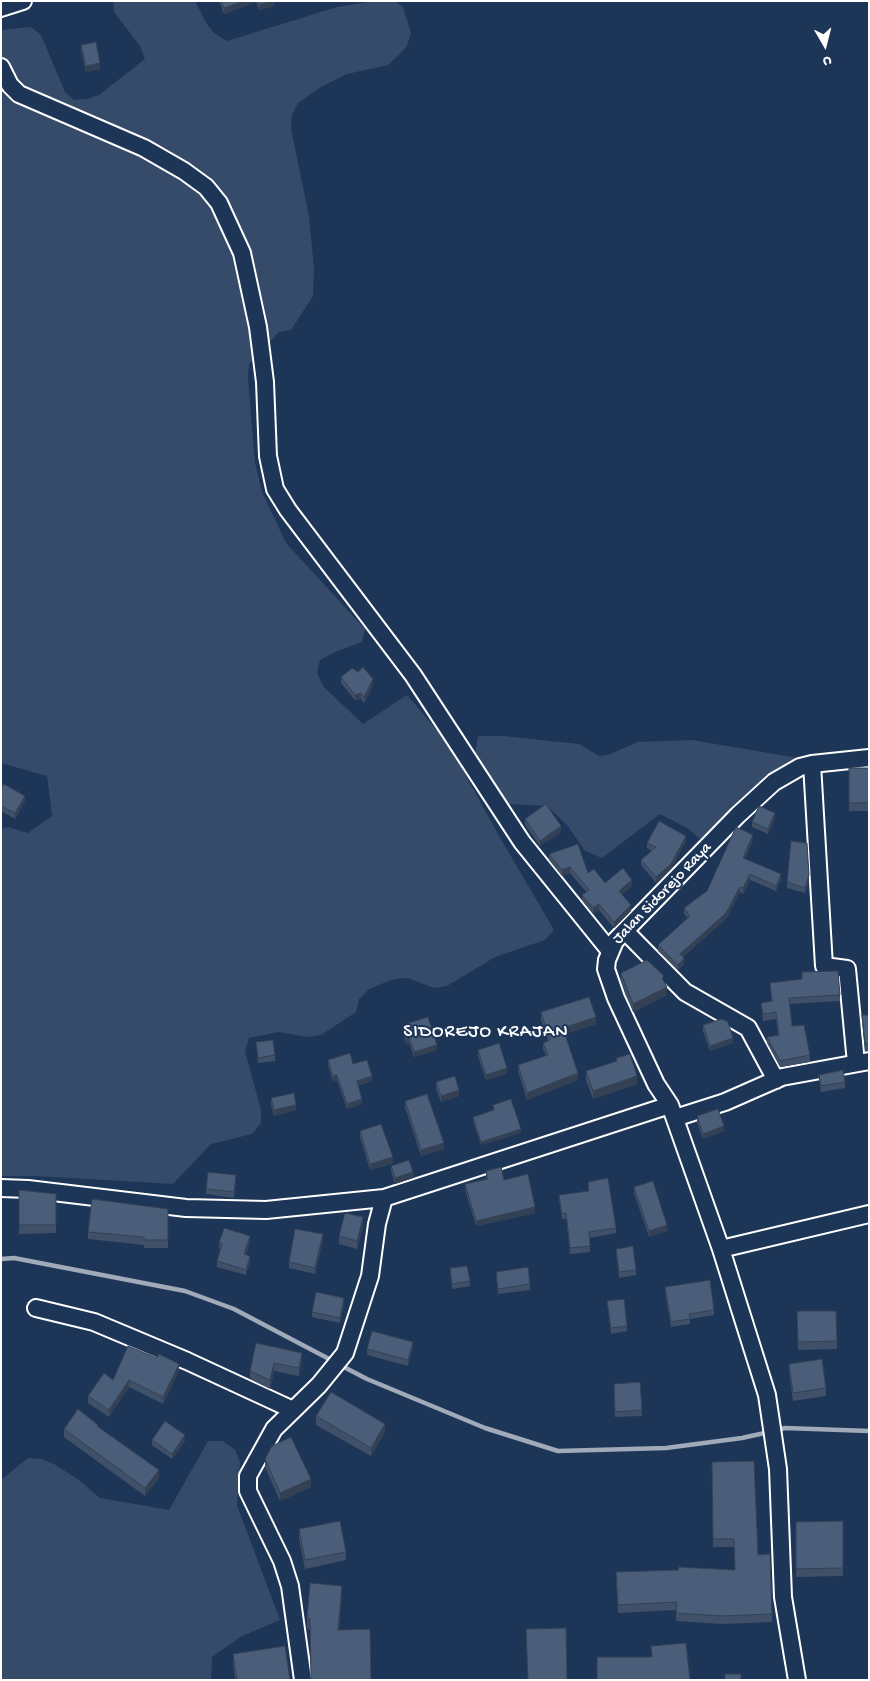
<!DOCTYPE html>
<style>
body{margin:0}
#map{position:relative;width:870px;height:1681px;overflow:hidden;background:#1d3557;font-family:"Gochi Hand",sans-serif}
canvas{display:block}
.frame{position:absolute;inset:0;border:2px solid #fff;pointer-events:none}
.north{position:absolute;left:800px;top:20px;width:50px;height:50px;-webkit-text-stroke:4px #1d3557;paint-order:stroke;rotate:172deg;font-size:14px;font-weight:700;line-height:20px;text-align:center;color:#fff}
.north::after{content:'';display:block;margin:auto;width:18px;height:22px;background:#fff;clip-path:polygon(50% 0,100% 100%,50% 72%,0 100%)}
</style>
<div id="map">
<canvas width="870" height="1681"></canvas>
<div class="frame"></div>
<div class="north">U</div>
</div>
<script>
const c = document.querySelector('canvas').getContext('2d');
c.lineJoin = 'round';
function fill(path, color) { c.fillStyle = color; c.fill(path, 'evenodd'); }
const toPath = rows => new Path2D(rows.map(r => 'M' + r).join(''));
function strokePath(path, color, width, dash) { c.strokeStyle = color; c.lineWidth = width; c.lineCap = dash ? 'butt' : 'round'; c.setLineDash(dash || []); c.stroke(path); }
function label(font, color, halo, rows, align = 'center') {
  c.font = font + ' "Gochi Hand",sans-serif'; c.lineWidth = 4; c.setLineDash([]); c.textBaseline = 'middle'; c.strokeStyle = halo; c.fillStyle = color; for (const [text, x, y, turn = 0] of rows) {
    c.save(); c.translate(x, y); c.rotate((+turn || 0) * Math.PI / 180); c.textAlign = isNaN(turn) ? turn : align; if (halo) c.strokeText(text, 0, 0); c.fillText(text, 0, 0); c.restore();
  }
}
const green = toPath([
 [113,1,195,1,206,23,214,33,227,41,337,7,375,1,395,1,403,7,411,33,407,46,398,56,388,65,347,74,321,87,298,103,292,115,291,129,309,216,314,268,313,296,291,330,279,332,249,364,248,378,255,463,262,492,286,543,365,629,362,642,335,652,320,660,317,673,323,686,363,724,407,695,448,743,498,834,554,930,545,940,495,957,447,986,434,988,408,978,395,979,381,984,369,989,359,999,356,1012,321,1035,307,1037,279,1032,249,1038,245,1051,261,1110,261,1123,252,1134,211,1144,173,1184,35,1176,1,1176,1,829,8,827,28,833,52,816,47,776,1,763,1,30,31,27,41,35,65,92,74,100,87,99,99,95,145,59,140,46,114,12],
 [478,736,503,736,579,744,599,756,608,755,638,742,692,740,798,758,748,797,700,839,689,829,660,814,602,858,585,851,567,825,547,806,509,804,485,775,475,754],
 [208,1441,223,1441,235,1450,240,1462,237,1505,280,1620,242,1636,212,1657,211,1680,1,1680,1,1480,28,1458,41,1459,54,1464,79,1480,100,1498,169,1510]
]);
const stream = toPath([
 [1,1259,14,1258,185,1291,234,1309,333,1361],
 [340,1365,367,1379,485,1428,558,1451,666,1448,742,1438,769,1432],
 [777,1430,785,1428,869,1431]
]);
const street = toPath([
 [1,8,23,1],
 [1,67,10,85,19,94,144,148,184,171,206,187,219,203,242,253,258,327,265,382,268,456,275,489,288,510,413,675,522,842,610,951],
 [812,764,824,966,847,969,856,1063],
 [625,931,685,992,748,1028,776,1080],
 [670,1105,721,1249,767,1395,778,1469,783,1597,797,1680],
 [675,1118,725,1102,782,1077,869,1061],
 [1,1188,28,1189,186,1208,266,1210,384,1198],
 [721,1249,869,1214],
 [36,1308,94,1322,187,1361,293,1410],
 [303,1680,290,1586,282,1561,248,1491,248,1476,274,1429,319,1385,345,1353,370,1276,377,1224,384,1198,670,1105,656,1084,616,998,606,969,607,960,615,941,738,815,774,782,800,767,812,764,869,758]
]);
const wall = toPath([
 [219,1,274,1,274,6,259,10,256,2,224,14],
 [81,45,100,69,86,72,81,51],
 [341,677,373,685,364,703,361,699,355,700,341,683],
 [849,768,869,768,869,811,849,811],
 [1,788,25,801,15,819,1,811],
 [525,819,561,832,540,846,525,825],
 [775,819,768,834,752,827,752,822],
 [753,840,745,859,781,880,776,891,750,880,743,894,740,892,726,919,683,957,684,964,678,970,658,951,658,945,688,918,684,914,684,908,707,891],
 [686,841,671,869,656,883,641,865,641,860,652,851,647,848,647,843],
 [549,854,588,873,605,883,632,886,622,894,631,911,614,928,599,910,593,914,582,900,582,895,586,892,570,873,562,876,549,860],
 [809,881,805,893,787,888,787,882],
 [621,973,664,981,667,995,633,1012,621,981],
 [770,983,840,995,840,1001,789,1004,792,1026,810,1055,810,1062,780,1067,767,1043,767,1037,778,1035,776,1019,763,1021,761,1003,772,1001],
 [541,1012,596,1024,565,1034,578,1080,527,1100,518,1071,518,1065,546,1056,543,1049,543,1043,548,1041,541,1019],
 [862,1015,869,1015,869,1051,865,1051],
 [402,1025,437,1050,414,1057,409,1043,406,1044,402,1031],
 [703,1025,733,1043,710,1051,703,1031],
 [256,1042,275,1055,275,1061,258,1063],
 [478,1050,507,1074,486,1080,478,1056],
 [616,1058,637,1084,593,1099,586,1080,586,1071,616,1062],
 [328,1060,353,1064,372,1081,358,1086,362,1104,347,1109,337,1080,333,1081,328,1065],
 [819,1075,845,1082,845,1088,821,1092,819,1080],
 [436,1082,459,1096,441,1102,436,1088],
 [271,1098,296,1110,274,1116,271,1104],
 [405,1101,444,1149,421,1156,405,1107],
 [493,1105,521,1133,481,1145,473,1121,473,1117,493,1110],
 [697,1116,724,1131,703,1139,697,1122],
 [360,1131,393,1163,370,1170,360,1137],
 [391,1166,413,1178,395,1184,391,1171],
 [486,1171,504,1180,535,1213,476,1226,465,1190,465,1184,486,1179],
 [236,1181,234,1198,206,1194,206,1189],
 [588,1182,616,1228,616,1233,590,1238,590,1252,570,1254,566,1219,562,1219,559,1201,559,1195,588,1191],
 [634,1187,667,1231,649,1237,634,1193],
 [19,1190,56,1194,56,1233,19,1234],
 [168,1209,168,1248,144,1248,144,1245,88,1239,88,1232],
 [363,1226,357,1249,339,1244,339,1236],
 [323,1240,315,1274,289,1268,289,1262],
 [250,1241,246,1255,250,1262,246,1275,217,1267,217,1261,220,1249,219,1249,219,1243],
 [616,1249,636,1270,636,1275,619,1278,616,1254],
 [450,1268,470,1281,470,1286,452,1289,450,1274],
 [496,1272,530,1284,530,1290,498,1294],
 [665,1287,714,1310,714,1315,690,1319,690,1324,671,1327,665,1292],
 [607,1301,627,1326,627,1331,611,1334],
 [344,1304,340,1323,312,1317,312,1312],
 [797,1311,836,1311,837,1349,798,1350],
 [256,1343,302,1361,299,1376,274,1371,270,1389,250,1379,250,1371],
 [413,1348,408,1366,367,1355,367,1349],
 [157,1358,179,1371,163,1404,129,1387,109,1417,88,1403,88,1396,113,1380],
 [789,1364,826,1388,826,1396,793,1401,789,1373],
 [640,1382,642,1416,615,1417,614,1384],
 [316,1416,385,1432,371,1456,316,1425],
 [98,1427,159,1478,145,1496,64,1437,64,1429],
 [152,1440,185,1441,172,1459,152,1445],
 [265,1459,311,1487,280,1501,265,1467],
 [712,1462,758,1555,770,1554,772,1622,722,1624,676,1621,676,1610,618,1613,616,1581,735,1570,734,1547,713,1547],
 [843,1521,843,1576,796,1577,796,1522],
 [299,1529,346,1552,346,1560,305,1569,299,1538],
 [342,1596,339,1630,307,1629,307,1619],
 [233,1654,290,1680,235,1680,233,1662]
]);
const shadedWall = toPath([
 [244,1,256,1,256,2,224,14,224,8],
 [271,1,274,1,274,6,259,10,259,5],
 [100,63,100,69,86,72,86,66],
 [373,679,373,685,364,703,364,697],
 [361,693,361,699,355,700,355,695],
 [25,796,25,801,15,819,15,813],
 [775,813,775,819,768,834,768,829],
 [561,826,561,832,540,846,540,841],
 [753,835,753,840,743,863,743,858],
 [686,836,686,841,671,869,656,883,656,877],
 [570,867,570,873,562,876,562,870],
 [750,874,750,880,743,894,743,888],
 [781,874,781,880,776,891,776,886],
 [809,875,809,881,805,893,805,888],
 [632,880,632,886,619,897,619,891],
 [740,887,740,892,726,919,680,960,680,954],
 [599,904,599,910,593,914,593,908],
 [631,905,631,911,614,928,614,922],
 [684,958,684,964,678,970,678,965],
 [667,987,667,995,633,1012,633,1004],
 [596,1017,596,1024,563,1035,563,1028],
 [409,1037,409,1043,406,1044,406,1039],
 [733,1038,733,1043,710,1051,710,1046],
 [437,1045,437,1050,414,1057,414,1052],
 [507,1068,507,1074,486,1080,486,1075],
 [578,1073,578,1080,527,1100,527,1093],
 [337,1075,337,1080,333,1081,333,1076],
 [372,1076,372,1081,357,1086,357,1081],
 [637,1076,637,1084,593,1099,593,1091],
 [459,1090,459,1096,441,1102,441,1096],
 [362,1099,362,1104,347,1109,347,1104],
 [296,1105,296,1110,274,1116,274,1110],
 [724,1126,724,1131,703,1139,703,1134],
 [521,1129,521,1133,481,1145,481,1142],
 [444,1143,444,1149,421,1156,421,1150],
 [393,1157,393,1163,370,1170,370,1164],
 [413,1172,413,1178,395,1184,395,1178],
 [535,1207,535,1213,476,1226,476,1221],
 [363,1217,363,1226,357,1249,357,1241],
 [667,1225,667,1231,649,1237,649,1231],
 [323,1234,323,1240,315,1274,315,1268],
 [250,1236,250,1241,244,1260,244,1254],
 [250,1256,250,1262,246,1275,246,1270],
 [344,1298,344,1304,340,1323,340,1318],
 [413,1342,413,1348,408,1366,408,1360],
 [302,1353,302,1361,299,1376,299,1368],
 [274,1363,274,1371,270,1389,270,1380],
 [179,1364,179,1371,163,1404,163,1397],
 [129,1380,129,1387,109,1417,109,1410],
 [385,1424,385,1432,371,1456,371,1448],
 [185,1435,185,1441,172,1459,172,1454],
 [159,1470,159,1478,145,1496,145,1488],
 [311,1479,311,1487,280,1501,280,1493],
 [342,1586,342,1596,338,1640,338,1630]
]);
const building = toPath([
 [221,1,244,1,224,8,221,1],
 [258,1,271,1,259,5,258,1],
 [96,42,100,63,86,66,81,45,96,42],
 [363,667,373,679,364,697,361,693,355,695,341,677,352,668,358,672,363,667],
 [849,768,869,768,869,803,849,803,849,768],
 [4,784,25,796,15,813,1,806,1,788,4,784],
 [546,804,561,826,540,841,525,819,546,804],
 [759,806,775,813,768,829,752,822,759,806],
 [659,821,686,836,671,864,656,877,641,860,656,847,647,843,659,821],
 [736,827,753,835,743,858,781,874,776,886,750,874,743,888,740,887,726,913,680,954,684,958,678,965,658,945,690,916,684,908,707,891,736,827],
 [791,841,807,843,809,875,805,888,787,882,791,841],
 [578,844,588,873,594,869,605,883,623,868,632,880,619,891,631,905,614,922,599,904,593,908,582,895,589,890,570,867,562,870,549,854,578,844],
 [647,960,664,976,662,978,667,987,633,1004,621,973,647,960],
 [838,971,840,995,789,998,792,1026,804,1025,810,1055,780,1061,767,1037,779,1035,776,1012,763,1014,761,1003,772,1001,770,983,802,979,802,972,838,971],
 [589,997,596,1017,563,1028,578,1073,527,1093,518,1065,548,1055,543,1043,550,1040,541,1012,589,997],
 [862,1015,869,1015,869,1043,865,1044,862,1015],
 [428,1017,437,1045,414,1052,409,1037,406,1039,402,1025,428,1017],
 [722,1019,728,1022,733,1038,710,1046,703,1025,722,1019],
 [273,1040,275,1055,258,1058,256,1042,273,1040],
 [499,1043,507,1068,486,1075,478,1050,499,1043],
 [350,1053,353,1064,367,1060,372,1076,357,1081,362,1099,347,1104,337,1075,333,1076,328,1060,350,1053],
 [630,1054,637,1076,593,1091,586,1071,617,1061,616,1058,630,1054],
 [843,1070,845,1082,821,1086,819,1075,843,1070],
 [455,1076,459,1090,441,1096,436,1082,455,1076],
 [294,1093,296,1105,274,1110,271,1098,294,1093],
 [427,1094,444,1143,421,1150,405,1101,427,1094],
 [511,1099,521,1129,481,1142,473,1117,494,1110,493,1105,511,1099],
 [718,1109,724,1126,703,1134,697,1116,718,1109],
 [381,1124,393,1157,370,1164,360,1131,381,1124],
 [409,1160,413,1172,395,1178,391,1166,409,1160],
 [501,1167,504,1180,528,1174,535,1207,476,1221,465,1184,488,1179,486,1171,501,1167],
 [208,1172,236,1175,234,1192,206,1189,208,1172],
 [608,1178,616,1228,589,1232,590,1246,570,1248,566,1213,562,1214,559,1195,589,1191,588,1182,608,1178],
 [653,1181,667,1225,649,1231,634,1187,653,1181],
 [19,1190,56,1194,56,1225,19,1225,19,1190],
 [92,1199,168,1209,168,1240,144,1240,144,1237,88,1232,92,1199],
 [345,1213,363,1217,357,1241,339,1236,345,1213],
 [224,1228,250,1236,244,1254,250,1256,246,1270,217,1261,222,1244,219,1243,224,1228],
 [295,1229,323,1234,315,1268,289,1262,295,1229],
 [633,1246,636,1270,619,1272,616,1249,633,1246],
 [467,1266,470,1281,452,1284,450,1268,467,1266],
 [528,1267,530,1284,498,1289,496,1272,528,1267],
 [710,1280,714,1310,689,1314,690,1319,671,1322,665,1287,710,1280],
 [316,1292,344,1298,340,1318,312,1312,316,1292],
 [624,1299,627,1326,611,1328,607,1301,624,1299],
 [797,1311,836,1311,837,1341,798,1342,797,1311],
 [372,1331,413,1342,408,1360,367,1349,372,1331],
 [256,1343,302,1353,299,1368,274,1363,270,1380,250,1371,256,1343],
 [128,1346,157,1358,159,1354,179,1364,163,1397,129,1380,109,1410,88,1396,104,1373,113,1380,128,1346],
 [822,1359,826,1388,793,1393,789,1364,822,1359],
 [640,1382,642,1410,615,1412,614,1384,640,1382],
 [331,1392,385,1424,371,1448,316,1416,331,1392],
 [78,1409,98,1425,97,1426,159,1470,145,1488,64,1429,78,1409],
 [165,1421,185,1435,172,1454,152,1440,165,1421],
 [291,1437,311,1479,280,1493,265,1459,272,1446,291,1437],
 [754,1461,758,1555,770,1554,772,1614,722,1616,676,1613,677,1602,618,1605,616,1572,678,1570,679,1567,735,1570,734,1539,713,1539,712,1462,754,1461],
 [340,1521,346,1552,305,1560,299,1529,340,1521],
 [843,1521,843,1568,796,1569,796,1522,843,1521],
 [310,1583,342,1586,338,1630,370,1629,371,1680,311,1680,310,1619,307,1619,310,1583],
 [566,1628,567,1680,528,1680,526,1629,566,1628],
 [686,1643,690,1680,597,1680,597,1657,652,1657,651,1646,686,1643],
 [285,1646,290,1680,237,1680,233,1654,285,1646],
 [725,1674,741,1674,741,1680,725,1680,725,1674]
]);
const streetNames = [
 ["Jalan Sidorejo Raya",663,894,-46]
];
const quarterNames = [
 ["SIDOREJO KRAJAN",486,1033]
];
fill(green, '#364b69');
strokePath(stream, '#a0aab8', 4.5);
strokePath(street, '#fff', 20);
strokePath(street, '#1d3557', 16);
fill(wall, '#405068');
fill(shadedWall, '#344155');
fill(building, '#4a5d79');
strokePath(building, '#344155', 1);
label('16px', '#fff', '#1d3557', streetNames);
c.letterSpacing = '1px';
label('19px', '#fff', '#1d3557', quarterNames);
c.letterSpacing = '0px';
</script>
